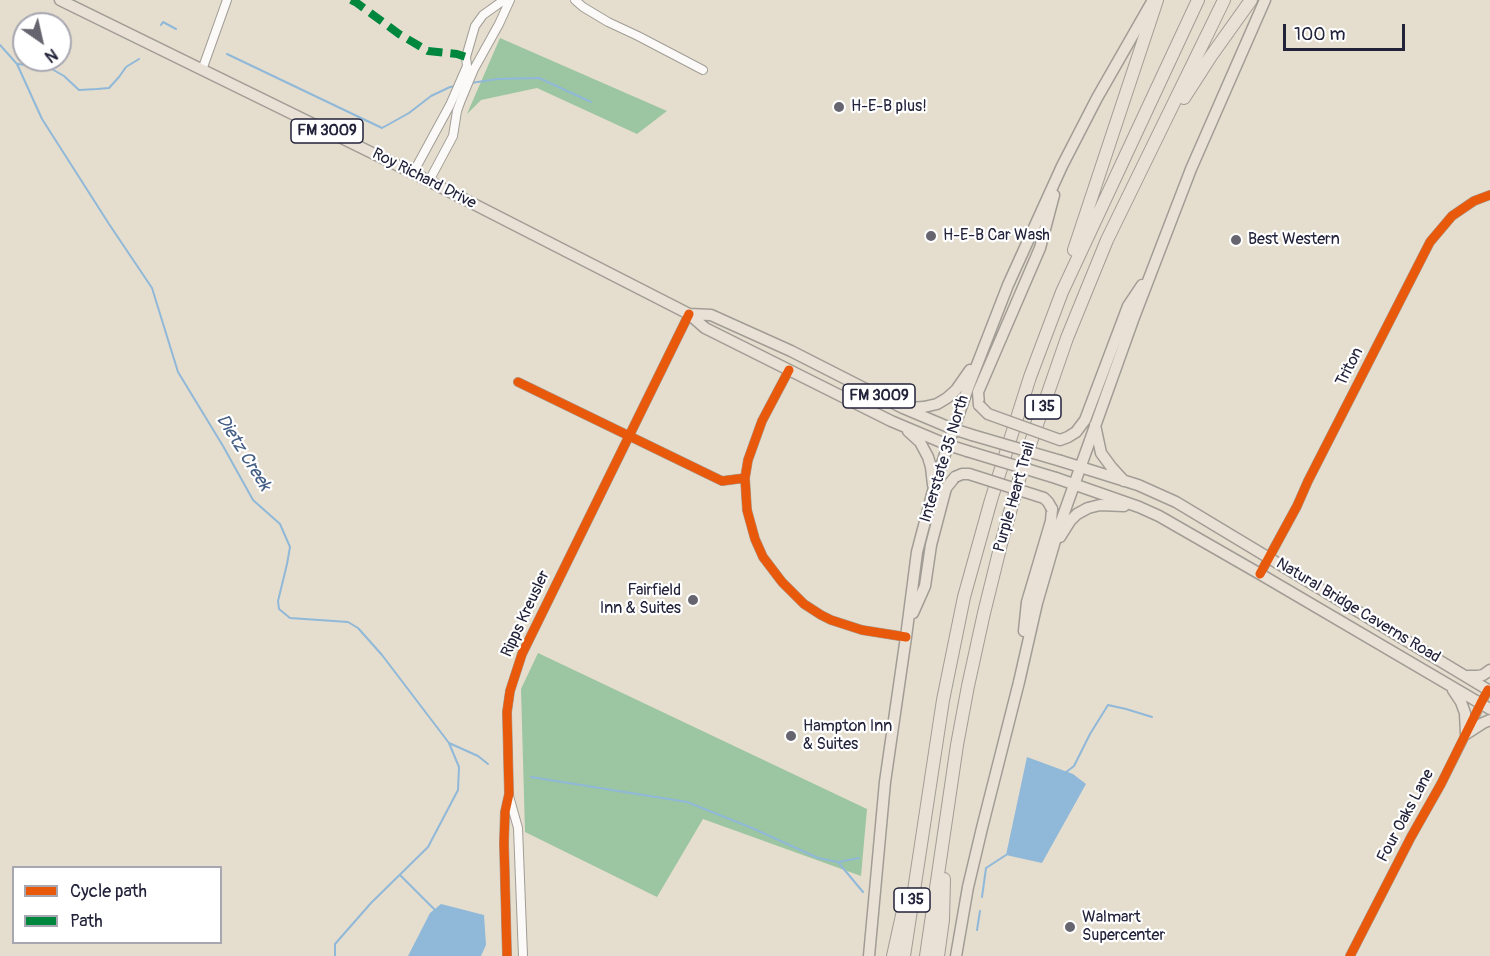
<!DOCTYPE html>
<style>
body{margin:0}
#map{position:relative;width:1490px;height:956px;overflow:hidden;background:#e5dece;font-family:Pangolin,sans-serif}
canvas{display:block}
.legend{position:absolute;left:12px;top:866px;width:210px;height:78px;box-sizing:border-box;background:#fff;border:2px solid #a7a7b1;margin:0;padding:8px 10px;list-style:none;font-size:18px;color:#22223b}
.legend li{display:flex;align-items:center;gap:12px;height:30px}
.legend b{width:30px;border:2px solid #a7a7b1}
.north{position:absolute;left:12px;top:12px;width:60px;height:60px;box-sizing:border-box;background:#fff;border:2px solid #a7a7b1;border-radius:50%;rotate:146deg;font-size:16px;font-weight:700;line-height:24px;text-align:center;color:#22223b}
.north::after{content:'';display:block;margin:auto;width:21px;height:27px;background:#66646e;clip-path:polygon(50% 0,100% 100%,50% 72%,0 100%)}
.scale{position:absolute;left:1283px;top:24px;width:122px;height:27px;box-sizing:border-box;border:3px solid #22223b;border-top:0;padding-left:8px;font-size:18px;line-height:21px;white-space:nowrap;color:#22223b;-webkit-text-stroke:4px #fff;paint-order:stroke}
</style>
<div id="map">
<canvas width="1490" height="956"></canvas>
<ul class="legend">
<li><b style="height:8px;background:#e8590c"></b>Cycle path</li>
<li><b style="height:8px;background:#00873e"></b>Path</li>
</ul>
<div class="north">N</div>
<div class="scale">100 m</div>
</div>
<script>
const c = document.querySelector('canvas').getContext('2d');
c.lineJoin = 'round';
function fill(path, color) { c.fillStyle = color; c.fill(path, 'evenodd'); }
const toPath = rows => new Path2D(rows.map(r => 'M' + r).join(''));
function strokePath(path, color, width, dash) { c.strokeStyle = color; c.lineWidth = width; c.lineCap = dash ? 'butt' : 'round'; c.setLineDash(dash || []); c.stroke(path); }
function label(font, color, halo, rows, align = 'center') {
  c.font = font + ' Pangolin,sans-serif'; c.lineWidth = 4.5; c.setLineDash([]); c.textBaseline = 'middle'; c.strokeStyle = halo; c.fillStyle = color; for (const [text, x, y, turn = 0] of rows) {
    c.save(); c.translate(x, y); c.rotate((+turn || 0) * Math.PI / 180); c.textAlign = isNaN(turn) ? turn : align; if (halo) c.strokeText(text, 0, 0); c.fillText(text, 0, 0); c.restore();
  }
}
const forest = toPath([
 [500,38,667,111,637,134,537,88,481,100,467,114],
 [538,653,867,809,861,876,703,819,657,897,525,832,521,689]
]);
const water = toPath([
 [1027,757,1073,774,1086,784,1042,863,1006,855],
 [441,904,484,915,486,945,481,956,408,956,430,913]
]);
const stream = toPath([
 [161,25,163,22,176,29],
 [0,45,17,64,42,119,109,224,152,288,178,372,223,446,253,500,280,524,290,547,287,564,278,601,279,609,290,618,348,622,358,628,382,655,449,743,459,767,458,790,428,847,371,903,335,944,335,956],
 [227,54,382,128,409,113,431,96,450,87,456,86],
 [18,64,50,68,64,76,79,90,97,89,109,88,119,77,126,67,139,59],
 [471,83,497,79,539,78,591,102],
 [449,743,478,756,488,764],
 [1065,773,1074,766,1090,734,1108,705,1126,709,1152,717],
 [531,777,687,802,752,828,818,858,838,862,859,858],
 [838,862,863,892],
 [400,875,436,911],
 [982,897,986,868,1006,855],
 [977,930,980,911]
]);
const minor = toPath([
 [575,0,583,7,608,22,638,36,703,70],
 [202,70,227,0],
 [413,173,450,105,467,66,466,57,475,26,483,15,504,0],
 [429,181,453,136,457,111,461,100,474,69,499,24,510,0],
 [789,370,762,421,748,460,745,478,747,510,755,539,763,557,782,582,804,604,821,615,831,620,862,630,906,637],
 [518,382,722,481,745,478],
 [1260,574,1297,506,1308,481,1430,242,1452,216,1474,201,1490,195],
 [509,796,518,828,523,956],
 [507,956,504,843,505,812,509,794,507,712,510,691,522,654,689,314],
 [1350,956,1411,837,1441,784,1488,690]
]);
const major = toPath([
 [60,0,413,173,689,314,705,328,891,421,948,445,967,451],
 [689,314,711,315,791,351,903,408,953,429,972,435],
 [979,405,978,392,1040,248,1054,195],
 [908,408,924,407,937,404,947,398,956,390,970,370],
 [1095,425,1101,453,1112,468,1124,481],
 [908,431,920,442,928,457,931,467,933,485],
 [1076,432,1085,420,1128,306,1142,285],
 [1061,461,1138,485,1176,502,1490,691],
 [1056,478,1139,507,1159,516,1260,574,1490,709],
 [1060,537,1070,521,1077,514,1088,508,1100,505,1124,506],
 [913,613,925,586,931,545,946,488,955,477],
 [1024,631,1027,602,1051,521,1052,509],
 [1468,676,1478,676,1483,675,1490,670],
 [1453,690,1461,702,1465,713,1466,734],
 [1466,734,1483,723,1490,720],
 [869,956,885,782,906,637,917,552,933,491,948,445,968,388,1008,285,1062,166,1097,98,1153,0],
 [956,956,968,887,982,828,1019,682,1037,603,1059,527,1133,320,1191,169,1265,0]
]);
const highway = toPath([
 [1184,98,1211,56,1251,0],
 [1074,250,1157,0],
 [893,956,904,906],
 [904,956,943,700,964,597,991,500,1030,377,1062,292,1198,0],
 [926,956,957,745,968,686,984,613,1001,544,1024,462,1067,338,1107,240,1224,0],
 [938,956,943,920,944,879]
]);
const majorBridge = toPath([
 [979,405,988,414,1060,440,1068,437,1076,432],
 [972,435,1061,461],
 [967,451,1056,478],
 [955,477,962,474,969,474,1044,498,1048,502,1052,509]
]);
const quiet = toPath([
 [351,0,357,3,399,34,428,51,457,54,466,57]
]);
const cycleway = toPath([
 [789,370,762,421,748,460,745,478,747,510,755,539,763,557,782,582,804,604,821,615,831,620,862,630,906,637],
 [518,382,722,481,745,478],
 [1260,574,1297,506,1308,481,1430,242,1452,216,1474,201,1490,195],
 [507,956,504,843,505,812,509,794,507,712,510,691,522,654,689,314],
 [1350,956,1411,837,1441,784,1481,703,1488,690,1490,691]
]);
const markers = [
 [839,107,6,"#66646e"],
 [931,236,6,"#66646e"],
 [1236,240,6,"#66646e"],
 [693,600,6,"#66646e"],
 [791,736,6,"#66646e"],
 [1070,927,6,"#66646e"]
];
const shields = [
 [327,131,72],
 [879,396,72],
 [1043,407,36],
 [912,900,36]
];
const shieldNames = [
 ["FM 3009",327,131],
 ["FM 3009",879,396],
 ["I 35",1043,407],
 ["I 35",912,900]
];
const poiNames = [
 ["H-E-B plus!",851,107],
 ["H-E-B Car Wash",943,236],
 ["Best Western",1248,240],
 ["Fairfield",681,591,"right"],
 ["Inn & Suites",681,609,"right"],
 ["Hampton Inn",803,727],
 ["& Suites",803,745],
 ["Walmart",1082,918],
 ["Supercenter",1082,936]
];
const streetNames = [
 ["Roy Richard Drive",424,179,27],
 ["Triton",1350,367,-63],
 ["Interstate 35 North",945,459,-73],
 ["Purple Heart Trail",1015,497,-74],
 ["Natural Bridge Caverns Road",1358,611,31],
 ["Ripps Kreusler",526,614,-65],
 ["Four Oaks Lane",1406,816,-62]
];
const waterNames = [
 ["Dietz Creek",243,453,58]
];
fill(forest, '#9cc5a1');
fill(water, '#90b8d8');
strokePath(stream, '#90b8d8', 2);
strokePath(minor, '#a19d96', 10);
strokePath(major, '#a19d96', 13);
strokePath(highway, '#a19d96', 14);
strokePath(minor, '#fbfaf8', 8);
strokePath(major, '#eae1d6', 10);
strokePath(highway, '#eae1d6', 12);
strokePath(majorBridge, '#a19d96', 13, []);
strokePath(majorBridge, '#eae1d6', 10);
strokePath(quiet, '#00873e', 8, [15, 8]);
strokePath(cycleway, '#e8590c', 9);
for (const [x, y, r, color] of markers) { const dot = new Path2D(); dot.arc(x, y, r, 0, 2 * Math.PI); c.fillStyle = color; c.fill(dot); strokePath(dot, '#fff', 2); }
for (const [x, y, w] of shields) { const box = new Path2D(); box.roundRect(x - w / 2, y - 12, w, 24, 4.5); c.fillStyle = '#fff'; c.fill(box); strokePath(box, '#22223b', 1.5); }
label('bold 15px', '#22223b', null, shieldNames);
label('16px', '#22223b', '#fff', poiNames, 'left');
label('16px', '#22223b', '#fff', streetNames);
label('italic 18px', '#435e84', '#fff', waterNames);
</script>
